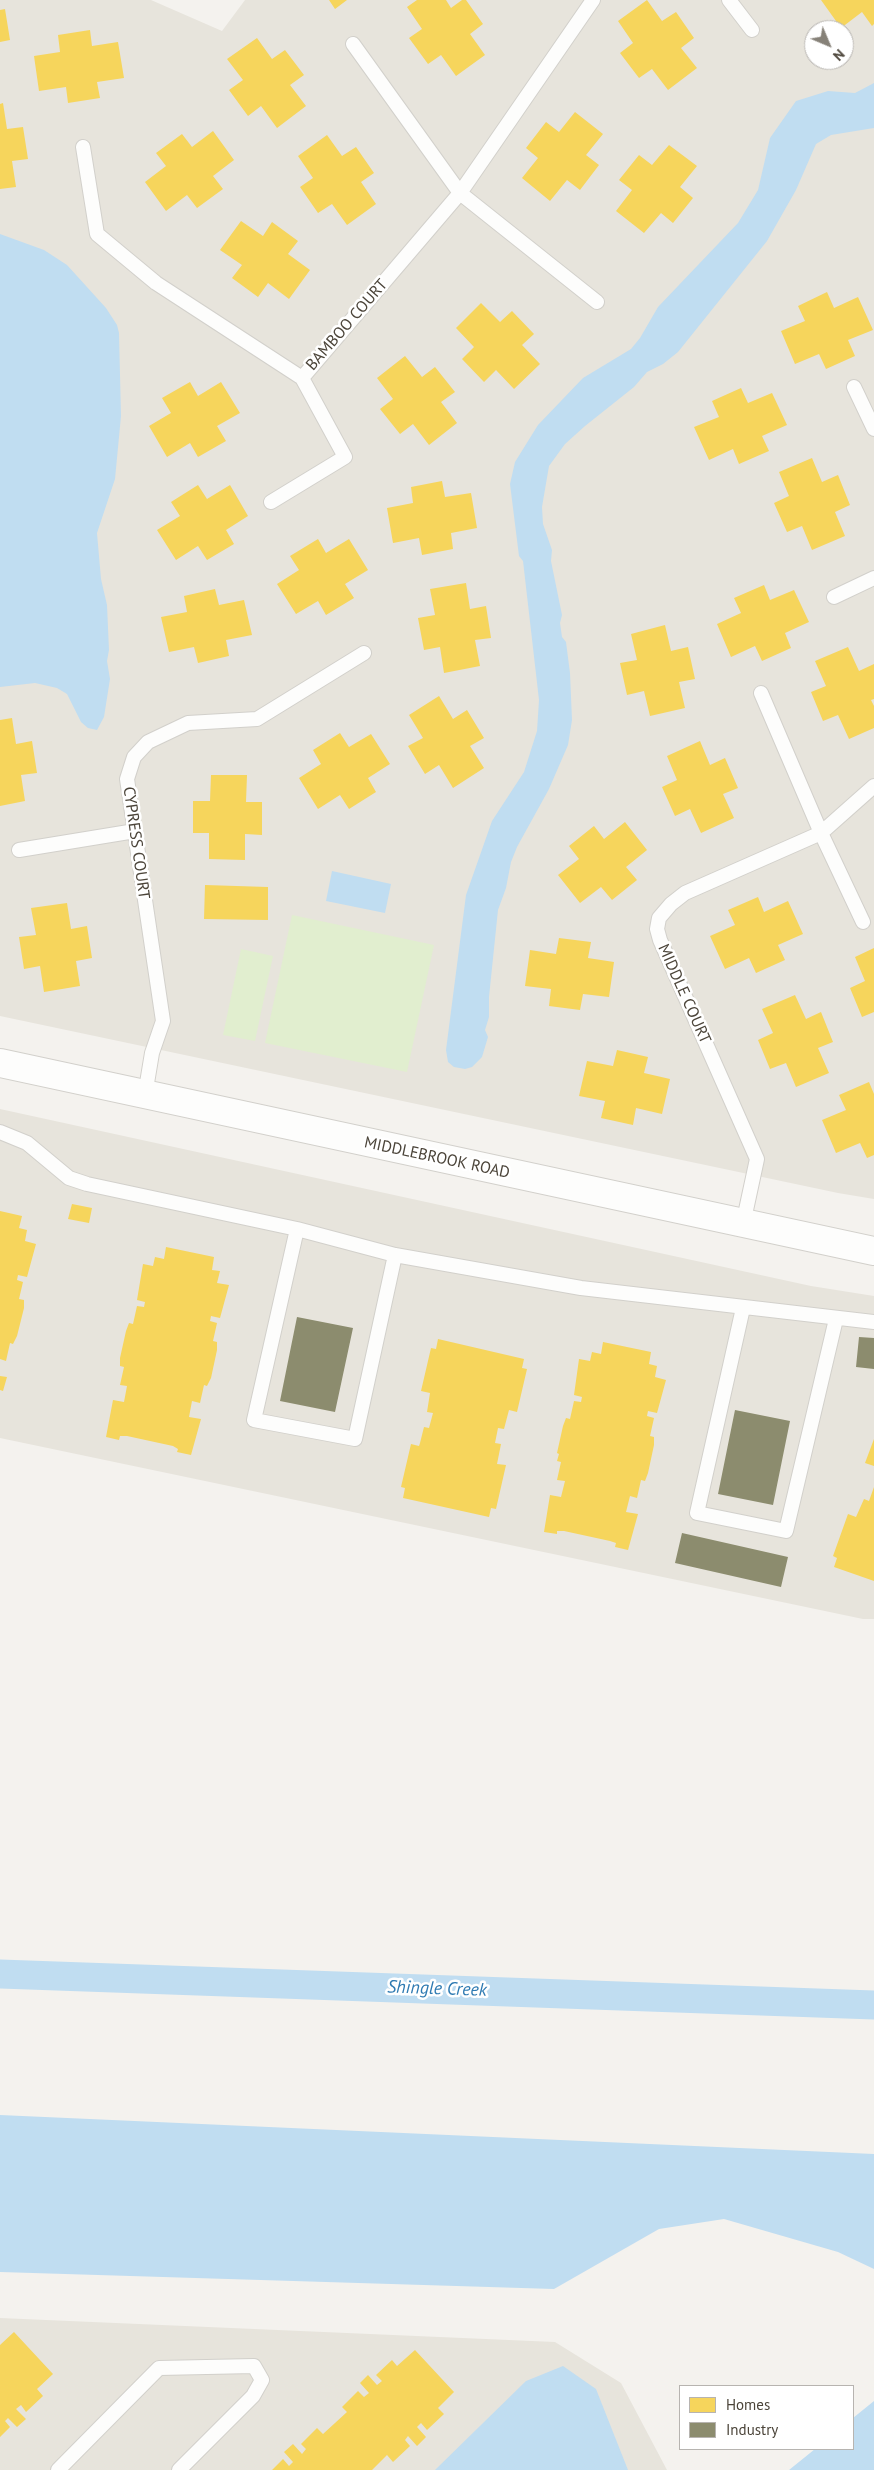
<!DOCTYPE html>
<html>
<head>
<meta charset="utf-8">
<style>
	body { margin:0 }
	#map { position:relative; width:874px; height:2470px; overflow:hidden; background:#f4f2ee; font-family:"PT Sans",sans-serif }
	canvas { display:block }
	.legend { position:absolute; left:679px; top:2385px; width:175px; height:65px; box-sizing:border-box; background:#fff; border:1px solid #b7b4b0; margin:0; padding:6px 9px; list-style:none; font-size:15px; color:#4b4439 }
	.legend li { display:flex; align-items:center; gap:10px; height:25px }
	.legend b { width:25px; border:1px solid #b7b4b0 }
	.north { position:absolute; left:804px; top:20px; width:50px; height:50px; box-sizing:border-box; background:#fff; border:1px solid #b7b4b0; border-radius:50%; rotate:135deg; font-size:14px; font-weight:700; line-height:20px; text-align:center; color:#4b4439 }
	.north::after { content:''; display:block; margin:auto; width:18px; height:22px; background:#868178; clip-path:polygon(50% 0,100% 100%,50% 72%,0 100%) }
</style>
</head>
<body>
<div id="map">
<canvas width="874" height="2470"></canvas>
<ul class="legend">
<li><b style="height:14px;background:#f6d55c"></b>Homes</li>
<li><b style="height:14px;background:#8c8c6e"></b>Industry</li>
</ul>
<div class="north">N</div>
</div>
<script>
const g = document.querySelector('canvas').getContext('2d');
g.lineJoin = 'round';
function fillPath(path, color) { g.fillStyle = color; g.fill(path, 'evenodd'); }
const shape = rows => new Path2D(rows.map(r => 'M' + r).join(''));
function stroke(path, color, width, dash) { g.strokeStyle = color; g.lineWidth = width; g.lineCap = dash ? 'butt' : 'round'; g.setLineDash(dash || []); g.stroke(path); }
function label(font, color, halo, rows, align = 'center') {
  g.font = font + ' "PT Sans",sans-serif'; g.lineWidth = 5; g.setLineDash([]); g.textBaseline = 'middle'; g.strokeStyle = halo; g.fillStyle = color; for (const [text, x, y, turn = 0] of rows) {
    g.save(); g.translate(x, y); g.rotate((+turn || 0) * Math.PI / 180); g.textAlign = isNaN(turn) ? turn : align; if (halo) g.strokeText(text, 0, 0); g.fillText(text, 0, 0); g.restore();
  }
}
fillPath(shape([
	[0,0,151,0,222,31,245,0,874,0,874,1199,838,1193,0,1016],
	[814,30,844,30,844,60,814,60],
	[0,1109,811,1286,874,1296,874,1619,863,1619,0,1438],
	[0,2318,555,2342,621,2383,667,2470,0,2470]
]), '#e7e4dc');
fillPath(shape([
	[292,915,434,945,407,1072,265,1043],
	[241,949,273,956,255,1041,223,1035]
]), '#e1eecf');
fillPath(shape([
	[874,83,874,128,831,135,816,144,796,190,767,241,678,352,663,364,647,372,634,387,585,426,565,444,549,466,542,507,543,524,552,550,551,561,562,615,560,623,562,637,566,642,570,673,572,720,568,745,549,789,517,847,511,862,506,888,498,910,489,997,489,1017,485,1030,488,1037,482,1057,472,1067,465,1069,454,1067,448,1062,446,1050,466,895,492,821,524,772,537,731,539,700,523,561,519,556,510,484,515,462,538,425,583,378,631,349,640,338,658,307,738,223,758,190,770,138,796,101,828,91,855,93],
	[0,234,44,250,67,265,106,308,117,325,119,333,121,416,115,479,97,533,101,579,107,605,109,650,107,661,110,679,104,717,97,730,88,728,81,722,67,694,57,688,35,683,0,687],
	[332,871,391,884,385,913,326,901],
	[0,2115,874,2154,874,2269,838,2252,724,2219,659,2229,554,2289,0,2272],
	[563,2366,596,2389,628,2470,435,2470,526,2381],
	[874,2401,874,2470,789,2470,815,2449,853,2449,853,2418]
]), '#c0ddf1');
fillPath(shape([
	[329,0,347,0,335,9],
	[417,0,446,0,451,8,462,0,466,0,483,24,470,34,485,55,456,76,441,55,428,64,409,38,422,29,407,7],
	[647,0,662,21,676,12,694,38,681,48,697,68,668,90,652,69,639,78,620,53,633,43,618,21],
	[821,0,874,0,874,24,872,26,862,12,841,28],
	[5,9,10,40,0,42,0,10],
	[90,30,92,46,118,42,124,78,97,82,100,98,68,103,66,87,39,91,34,56,60,52,58,35],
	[257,38,272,59,285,50,304,75,290,85,306,106,277,128,261,106,248,116,229,90,243,80,227,59],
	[3,103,7,129,23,127,28,159,12,161,16,187,0,189,0,104],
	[575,112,603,134,586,155,599,165,580,190,567,180,550,201,522,178,538,158,526,148,546,122,559,132],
	[213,131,234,160,213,176,223,189,197,208,187,195,166,211,145,182,166,166,156,153,182,134,192,147],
	[327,135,342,156,356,147,374,173,361,182,376,204,347,225,332,204,318,213,300,187,313,178,298,156],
	[669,145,697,166,680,187,693,198,673,223,661,213,644,233,616,211,632,190,619,180,639,155,652,165],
	[241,221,263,236,272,222,298,241,288,254,310,270,289,299,268,283,258,297,232,278,242,265,220,250],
	[827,292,834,308,858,297,873,330,848,340,855,356,826,369,819,354,795,364,781,331,805,321,798,306],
	[481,303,500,322,512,311,534,334,522,345,540,364,514,389,496,370,484,382,462,359,474,347,456,328],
	[405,356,422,377,435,367,455,392,441,402,457,423,429,445,413,424,400,434,380,409,393,399,377,378],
	[190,382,198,396,221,382,240,413,217,426,226,441,198,457,190,443,167,457,149,426,171,413,162,398],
	[741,388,748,403,772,393,787,425,762,436,769,451,739,464,733,449,709,460,694,427,719,417,712,401],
	[812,458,822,482,838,475,850,505,835,512,845,536,812,550,802,526,787,532,774,503,789,496,779,472],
	[442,481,445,497,471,493,477,528,451,533,453,549,422,555,419,538,393,543,387,508,413,503,411,487],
	[198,485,207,499,230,485,248,516,226,530,234,544,207,560,198,546,176,560,157,530,180,516,171,502],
	[318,539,326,553,349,539,368,570,345,584,354,598,326,615,318,601,296,614,277,584,299,570,290,556],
	[466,583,470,609,486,606,491,638,475,640,480,666,444,673,440,647,424,650,418,618,435,615,430,589],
	[764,585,770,600,794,590,809,622,785,633,791,648,762,661,755,646,731,657,717,624,741,613,734,598],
	[215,589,219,605,244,600,252,635,226,640,229,656,198,663,194,647,169,652,161,617,187,612,184,596],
	[665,625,671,651,688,647,695,679,679,682,685,708,650,716,644,691,627,695,620,663,637,660,631,634],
	[848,647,859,671,874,664,874,699,871,700,874,706,874,728,849,739,838,715,823,721,811,692,826,686,815,661],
	[439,696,453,719,467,710,484,738,470,746,484,768,453,788,439,765,425,774,408,746,423,738,409,715],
	[12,718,16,744,32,741,37,773,21,775,25,801,0,806,0,720],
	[340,733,349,747,371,734,390,764,368,778,376,792,349,809,340,795,318,809,299,778,321,764,313,750],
	[700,741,710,765,725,758,738,788,723,794,734,818,701,833,690,809,675,816,662,787,677,780,667,756],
	[211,775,247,775,246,802,262,802,262,835,245,834,245,860,209,859,209,833,193,833,193,801,210,801],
	[625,822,647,850,626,867,637,880,612,900,601,887,580,903,558,875,579,859,569,846,594,826,604,839],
	[205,885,268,887,268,920,204,919],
	[758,897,764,912,788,901,803,934,778,945,785,960,756,973,749,958,725,969,710,936,735,925,728,910],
	[67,903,71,929,87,926,92,958,76,961,80,986,44,992,40,966,24,969,19,937,36,935,31,908],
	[559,938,591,942,588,958,614,962,609,997,583,994,580,1010,549,1006,551,989,525,986,530,950,556,954],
	[874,948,874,1012,862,1017,850,988,865,981,855,957],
	[795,995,806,1019,821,1012,833,1042,818,1048,829,1073,796,1087,786,1063,770,1069,758,1040,773,1033,762,1009],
	[617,1050,648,1057,644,1073,670,1079,662,1114,636,1108,633,1125,601,1118,605,1101,579,1096,587,1061,613,1066],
	[869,1082,874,1094,874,1155,867,1158,860,1143,836,1153,822,1120,846,1110,839,1095],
	[72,1204,92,1208,89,1223,68,1219],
	[0,1211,22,1216,19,1228,27,1230,25,1241,36,1244,27,1277,18,1275,17,1280,23,1282,19,1299,24,1300,24,1308,17,1336,13,1344,10,1343,6,1361,0,1359],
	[166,1247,214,1257,212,1270,220,1271,217,1283,229,1285,220,1318,211,1316,210,1321,217,1323,213,1341,217,1342,217,1350,211,1378,207,1386,204,1385,200,1403,192,1401,189,1417,201,1419,191,1455,177,1452,178,1449,173,1446,127,1436,120,1436,119,1440,106,1437,113,1400,124,1402,127,1386,120,1385,124,1367,120,1366,120,1358,126,1331,129,1323,133,1324,137,1306,144,1307,145,1302,137,1300,143,1264,153,1266,155,1257,164,1259],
	[438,1339,524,1359,522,1368,527,1369,517,1412,509,1410,504,1429,498,1428,495,1443,501,1444,497,1464,506,1465,496,1509,491,1508,489,1517,403,1498,405,1488,401,1487,411,1444,419,1446,420,1443,424,1427,429,1428,433,1413,427,1412,430,1393,421,1391,431,1348,436,1349],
	[603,1342,651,1352,649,1364,657,1366,655,1377,666,1380,657,1413,648,1411,647,1416,654,1418,650,1436,654,1437,654,1445,648,1473,645,1481,641,1480,637,1498,630,1496,626,1512,638,1514,628,1550,615,1547,616,1543,610,1541,564,1531,557,1531,557,1534,544,1532,550,1495,561,1497,565,1481,557,1480,561,1462,557,1461,559,1454,557,1453,563,1426,566,1418,570,1419,574,1401,581,1402,582,1397,574,1395,579,1359,590,1361,592,1352,601,1354],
	[0,1376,7,1377,3,1391,0,1390],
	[874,1439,874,1466,865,1463],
	[874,1487,874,1581,834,1567,837,1558,833,1556,848,1514,856,1517,864,1499,869,1501],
	[14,2332,53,2374,37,2389,43,2396,26,2412,21,2405,16,2409,26,2419,17,2427,8,2418,5,2421,10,2427,0,2437,0,2345],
	[415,2350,454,2392,438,2408,444,2414,427,2430,421,2423,417,2427,426,2437,417,2446,408,2436,405,2440,410,2446,393,2462,387,2455,372,2470,272,2470,283,2459,289,2466,293,2462,284,2452,293,2444,302,2454,306,2449,301,2444,317,2428,323,2434,347,2412,342,2407,358,2391,364,2397,369,2393,360,2383,368,2375,377,2385,382,2381,376,2375,392,2360,397,2366]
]), '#f6d55c');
fillPath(shape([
	[297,1317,353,1328,335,1412,280,1401],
	[859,1337,874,1338,874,1369,856,1367],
	[735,1410,790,1421,773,1505,718,1494],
	[682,1533,788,1557,781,1587,675,1563]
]), '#8c8c6e');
stroke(shape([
	[0,1974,874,2005]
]), '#c0ddf1', 29);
const service = shape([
	[729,0,752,30],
	[353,44,460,193,597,302],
	[83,147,97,234,156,283,302,378,460,193,593,0],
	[854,387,874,429],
	[271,502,345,457,302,378],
	[834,597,874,578],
	[761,693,821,833,863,922],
	[19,850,135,831],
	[145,1095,152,1053,163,1021,127,779,134,757,148,742,188,723,257,719,364,653],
	[0,1132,27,1143,69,1178,87,1184,297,1229,395,1255,581,1288,874,1322],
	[743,1224,757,1159,660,940,657,929,659,918,671,904,685,893,821,833,874,786],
	[297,1229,254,1420,355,1439,395,1255],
	[743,1308,697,1513,786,1531,836,1319],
	[58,2470,159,2368,254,2366,262,2380,253,2396,179,2470]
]);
const minor = shape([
	[0,1063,874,1251]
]);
stroke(service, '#d2d0cb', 16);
stroke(minor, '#d2d0cb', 30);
stroke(service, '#fdfdfc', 14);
stroke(minor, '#fdfdfc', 28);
label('16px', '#4b4439', '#fff', [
	["BAMBOO COURT",347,325,-49],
	["CYPRESS COURT",136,843,82],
	["MIDDLE COURT",684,994,66],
	["MIDDLEBROOK ROAD",437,1158,12]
]);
label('italic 18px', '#2e7ab2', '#fff', [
	["Shingle Creek",437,1989,2]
]);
</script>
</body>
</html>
